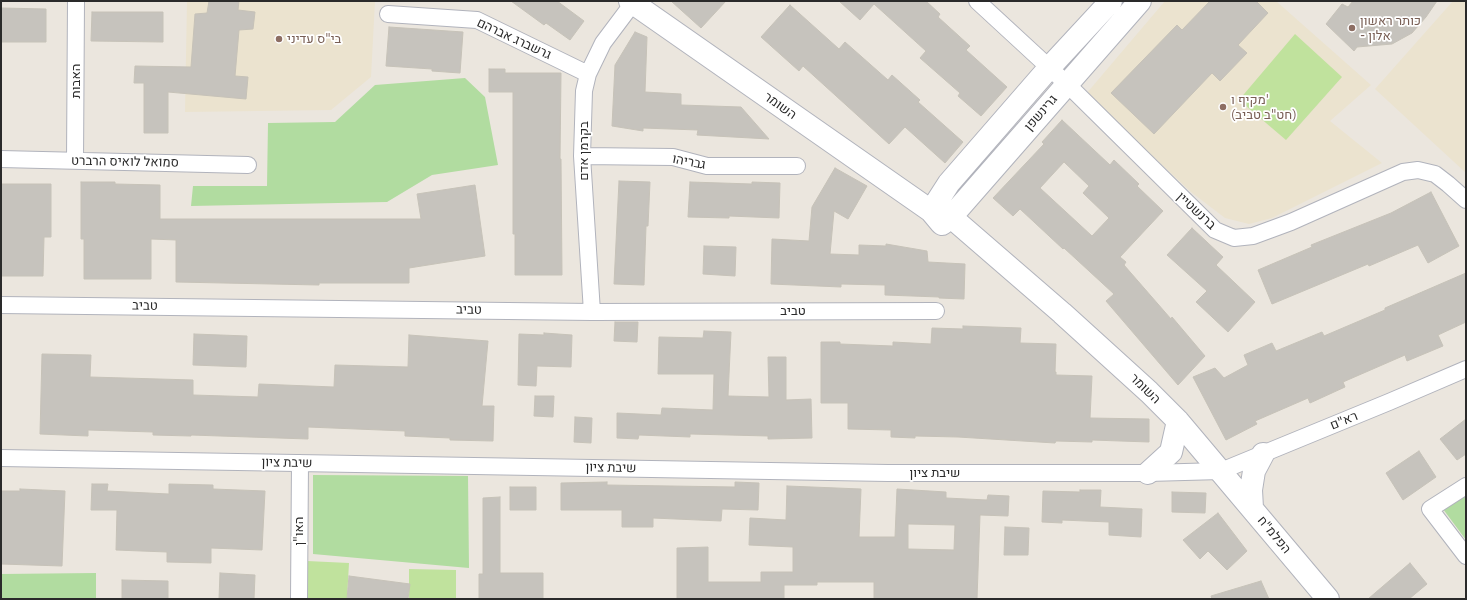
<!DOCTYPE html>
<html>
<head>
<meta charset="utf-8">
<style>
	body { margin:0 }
	#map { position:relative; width:1467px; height:600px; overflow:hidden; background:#ebe6de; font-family:"IBM Plex Sans",sans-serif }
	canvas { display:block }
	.frame { position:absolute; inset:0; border:2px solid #2a2a2a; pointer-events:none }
</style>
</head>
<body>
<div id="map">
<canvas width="1467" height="600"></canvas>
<div class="frame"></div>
</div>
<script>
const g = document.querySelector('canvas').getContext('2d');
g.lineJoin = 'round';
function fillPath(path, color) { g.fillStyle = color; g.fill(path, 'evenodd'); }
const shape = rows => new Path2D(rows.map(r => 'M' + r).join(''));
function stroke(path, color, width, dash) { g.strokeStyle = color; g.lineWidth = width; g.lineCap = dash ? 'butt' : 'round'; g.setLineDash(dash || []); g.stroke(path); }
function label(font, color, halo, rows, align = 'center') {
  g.font = font + ' "IBM Plex Sans",Heebo,sans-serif'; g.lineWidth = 3.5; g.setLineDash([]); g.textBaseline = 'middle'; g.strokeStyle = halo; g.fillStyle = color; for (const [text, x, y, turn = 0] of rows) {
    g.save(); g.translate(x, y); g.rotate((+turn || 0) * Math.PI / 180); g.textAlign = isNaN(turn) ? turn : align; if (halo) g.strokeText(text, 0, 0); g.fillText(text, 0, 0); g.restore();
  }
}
fillPath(shape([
	[187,1,375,1,371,77,331,110,185,112],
	[1165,1,1276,1,1371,85,1330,121,1382,163,1272,218,1249,224,1225,218,1191,192,1086,94],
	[1453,1,1466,1,1466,173,1375,89]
]), '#ebe3cf');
fillPath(shape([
	[465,78,485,97,498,165,432,175,387,202,191,206,193,186,267,186,268,123,335,122,375,85],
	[313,475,468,476,469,568,313,554],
	[1466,494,1466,540,1443,509],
	[96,573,96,599,1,599,1,574]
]), '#b1dca0');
fillPath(shape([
	[1295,34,1342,77,1286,140,1239,100],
	[307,561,349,563,347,599,305,599],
	[409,569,456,570,456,599,409,599]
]), '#c0e29d');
const building = shape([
	[209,1,239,1,238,10,255,12,253,29,239,30,235,76,248,77,246,99,168,92,168,133,144,133,144,83,134,83,135,66,191,67,195,14,207,13,209,1],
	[511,1,557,1,584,21,570,40,546,23,544,25,511,1],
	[671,1,726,1,701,28,671,1],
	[839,1,926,1,940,14,938,17,970,46,966,50,1007,87,981,116,958,96,960,93,920,58,926,51,874,4,860,20,839,1],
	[1210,1,1256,1,1268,13,1238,45,1247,53,1220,81,1212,73,1154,134,1111,93,1177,25,1182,30,1210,1],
	[1353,1,1437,1,1426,17,1412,33,1392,44,1357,47,1354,51,1326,24,1342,4,1348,7,1353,1],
	[790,5,839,49,845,42,888,80,892,75,920,100,918,102,963,142,945,163,905,127,889,144,803,66,799,71,761,37,790,5],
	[1,8,46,9,46,42,1,42,1,8],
	[92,12,163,12,163,42,91,41,92,12],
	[389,27,463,32,460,73,432,71,432,69,386,66,389,27],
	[635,32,647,37,645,92,681,94,681,105,741,107,769,139,697,135,698,130,643,128,643,131,612,126,615,65,635,32],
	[489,69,505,69,505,73,561,73,560,159,561,159,562,275,515,275,515,234,513,234,513,92,489,92,489,69],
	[1062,120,1110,165,1114,160,1139,184,1137,186,1163,211,1120,257,1126,262,1124,265,1171,319,1172,317,1205,356,1178,385,1106,301,1114,294,1064,248,1063,249,1020,209,1013,216,993,198,1044,144,1042,142,1062,120],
	[1064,162,1089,186,1083,193,1109,218,1092,236,1040,188,1064,162],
	[835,168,867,186,848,219,834,211,830,254,859,255,859,245,886,246,886,244,927,251,928,262,965,264,964,299,939,298,939,297,885,295,885,285,841,284,841,287,771,284,772,239,809,241,812,207,835,168],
	[619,181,650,182,648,226,646,226,644,285,614,284,619,181],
	[81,182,115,182,115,184,160,185,160,219,421,219,417,194,475,185,485,256,409,268,409,283,319,283,319,285,176,282,176,240,151,239,151,279,84,279,84,239,81,239,81,182],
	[690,182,752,184,752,182,780,183,779,218,729,216,729,218,688,217,690,182],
	[1,184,51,184,51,237,44,237,43,276,1,276,1,184],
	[1431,192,1459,246,1428,263,1418,245,1369,266,1368,264,1272,304,1258,270,1312,247,1311,245,1391,213,1431,192],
	[1192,228,1223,257,1216,265,1255,302,1228,332,1196,302,1207,291,1167,255,1192,228],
	[704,246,736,247,735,276,703,274,704,246],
	[1466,273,1466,322,1438,335,1443,346,1407,361,1405,355,1343,382,1345,387,1310,403,1308,398,1255,421,1257,424,1226,440,1193,377,1215,368,1224,378,1248,365,1244,355,1272,343,1276,351,1322,332,1324,336,1385,310,1385,308,1466,273],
	[615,322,638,322,637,342,614,341,615,322],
	[963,326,1021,328,1020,343,1056,344,1055,372,1056,372,1056,375,1092,376,1090,418,1149,419,1149,442,1092,440,1092,442,1056,441,1055,443,958,437,915,436,915,438,891,437,891,430,848,429,848,403,821,403,821,342,840,342,840,344,893,346,893,342,931,344,932,328,963,329,963,326],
	[704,331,731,332,728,396,769,397,768,357,786,357,786,400,811,399,812,438,768,439,768,436,690,434,690,437,639,435,638,439,617,438,617,413,661,415,662,408,713,410,714,374,658,374,659,337,703,338,704,331],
	[544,333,572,335,571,367,537,366,536,386,518,385,519,334,544,335,544,333],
	[194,334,247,336,246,367,193,365,194,334],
	[409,335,488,341,482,406,494,406,493,441,450,440,450,438,405,436,405,431,308,427,308,439,191,435,191,436,153,435,153,432,88,430,88,436,40,434,42,354,91,355,90,377,193,380,193,395,258,397,259,384,334,387,335,365,408,367,409,335],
	[535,396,554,396,553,417,534,416,535,396],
	[575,417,592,418,591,443,574,442,575,417],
	[1466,419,1466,454,1457,460,1440,439,1466,419],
	[1419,451,1436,477,1403,500,1386,473,1419,451],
	[607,482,607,485,735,487,735,482,759,483,758,510,722,509,721,521,653,518,653,527,622,527,622,510,561,510,561,483,607,482],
	[92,484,108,484,107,491,169,494,169,484,213,485,213,489,265,491,262,550,211,548,211,563,167,562,167,552,116,550,117,510,91,510,92,484],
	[787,486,861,489,859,537,895,537,897,489,946,492,946,498,987,500,988,495,1009,496,1008,516,980,515,977,599,874,599,874,582,817,582,817,585,784,585,784,599,677,599,677,548,708,547,708,582,761,582,761,572,793,572,793,547,749,545,750,518,786,520,787,486],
	[908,524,955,525,954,550,908,549,908,524],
	[510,487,536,487,536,510,510,510,510,487],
	[20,489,65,491,62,566,1,564,1,491,20,491,20,489],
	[1080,490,1101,490,1100,507,1142,509,1141,537,1109,535,1109,522,1062,520,1062,523,1042,522,1043,491,1080,492,1080,490],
	[1172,492,1206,493,1205,513,1172,512,1172,492],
	[500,497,500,573,543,573,543,599,479,599,479,574,483,574,483,498,500,497],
	[1218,513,1247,551,1227,570,1208,551,1200,559,1183,540,1218,513],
	[1005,527,1029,528,1028,555,1004,555,1005,527],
	[1410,563,1427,584,1409,599,1368,599,1410,563],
	[220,573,255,575,254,599,219,599,220,573],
	[349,576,410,584,408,599,347,599,349,576],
	[122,580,168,581,168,599,122,599,122,580],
	[1261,581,1269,599,1212,599,1211,596,1261,581]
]);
fillPath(building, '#c6c3bd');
stroke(building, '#c6c2b8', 1);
const street = shape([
	[977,1,1067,84,1215,230,1234,238,1253,236,1291,222,1403,172,1418,170,1435,174,1448,184,1466,200],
	[388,14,477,20,588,74],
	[582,156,673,157,707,166,797,166],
	[1,159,248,165],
	[75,161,76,1],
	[1,305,592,312,936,311],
	[592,312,582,156,584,91,588,74,603,43,633,3],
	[1,458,888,473,1148,473,1221,471,1389,402,1466,369],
	[1466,486,1430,509,1466,556],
	[299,599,300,463]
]);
const secondary = shape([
	[630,1,931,211,941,223],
	[931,211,951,217,1062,313,1149,392,1178,421,1328,599],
	[931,211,949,183,1049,68,1111,1],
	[942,224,951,217,1140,1],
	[1148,473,1171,452,1178,421],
	[1252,508,1251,490,1254,471,1263,454]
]);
stroke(street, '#b1b3bc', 18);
stroke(secondary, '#b1b3bc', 24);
stroke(street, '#fff', 16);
stroke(secondary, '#fff', 22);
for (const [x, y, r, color] of [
	[1352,28,4,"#8d6e63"],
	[279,39,4,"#8d6e63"],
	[1223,107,4,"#8d6e63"]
]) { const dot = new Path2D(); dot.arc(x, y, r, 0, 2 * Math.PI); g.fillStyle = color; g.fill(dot); stroke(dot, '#fff', 1.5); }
label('13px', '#785e54', '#fff', [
	["כותר ראשון",1360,21],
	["- אלון",1360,36],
	["בי\"ס עדיני",287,39],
	["מקיף ו'",1231,100],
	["(חט\"ב טביב)",1231,115]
], 'left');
label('13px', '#2a2a2a', '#fff', [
	["גרשברג אברהם",514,39,25],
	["האבות",76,81,-90],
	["השומר",780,106,35],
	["גרינשפן",1041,113,-49],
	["בקרמן אדם",584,151,-90],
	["סמואל לואיס הרברט",125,162,1],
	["גבריהו",689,162,11],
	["ברנשטיין",1196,211,43],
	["טביב",145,306,1],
	["טביב",469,310,1],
	["טביב",793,311],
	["השומר",1145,389,44],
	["רא\"ם",1344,421,-22],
	["שיבת ציון",287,463,1],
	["שיבת ציון",611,468,1],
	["שיבת ציון",935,473],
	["האו\"ן",299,531,-90],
	["הפלמ\"ח",1274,535,50]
]);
</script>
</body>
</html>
